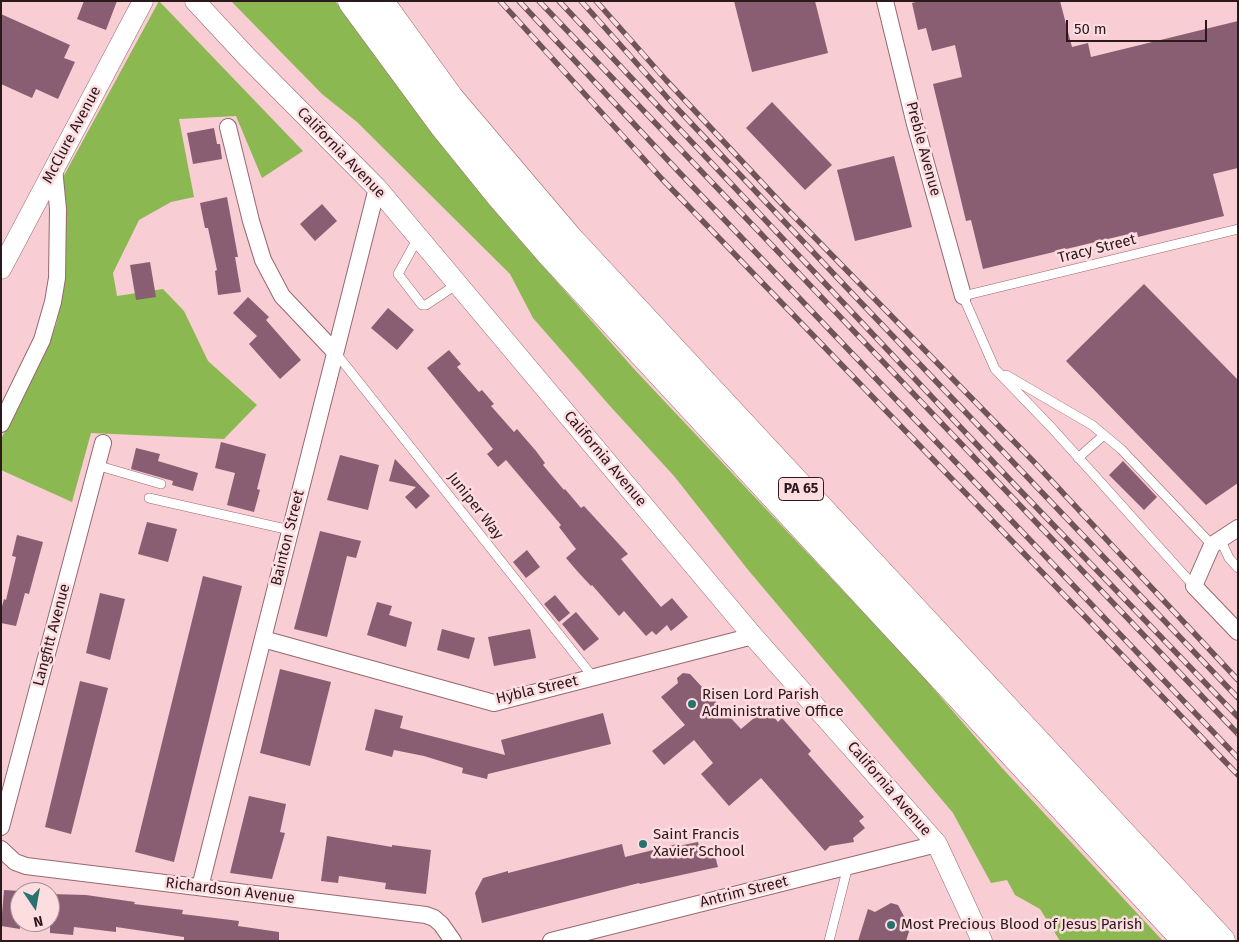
<!DOCTYPE html>
<html>
<head>
<meta charset="utf-8">
<style>
	body { margin:0 }
	#map { position:relative; width:1239px; height:942px; overflow:hidden; background:#f8cdd3; font-family:"Fira Sans",sans-serif }
	canvas { display:block }
	.frame { position:absolute; inset:0; border:2px solid #2c191c; pointer-events:none }
	.north { position:absolute; left:10px; top:882px; width:50px; height:50px; box-sizing:border-box; background:#fedde1; border:1px solid #aa8f92; border-radius:50%; rotate:168deg; font-size:14px; font-weight:700; line-height:20px; text-align:center; color:#2c191c }
	.north::after { content:''; display:block; margin:auto; width:18px; height:22px; background:#28726d; clip-path:polygon(50% 0,100% 100%,50% 72%,0 100%) }
	.scale { position:absolute; left:1066px; top:20px; width:141px; height:22px; box-sizing:border-box; border:2px solid #2c191c; border-top:0; padding-left:6px; font-size:15px; line-height:18px; white-space:nowrap; color:#2c191c; -webkit-text-stroke:4px #fedde1; paint-order:stroke }
</style>
</head>
<body>
<div id="map">
<canvas width="1239" height="942"></canvas>
<div class="frame"></div>
<div class="north">N</div>
<div class="scale">50 m</div>
</div>
<script>
const g = document.querySelector('canvas').getContext('2d');
g.lineJoin = 'round';
function fillPath(path, color) { g.fillStyle = color; g.fill(path, 'evenodd'); }
const shape = rows => new Path2D(rows.map(r => 'M' + r).join(''));
function stroke(path, color, width, dash) { g.strokeStyle = color; g.lineWidth = width; g.lineCap = dash ? 'butt' : 'round'; g.setLineDash(dash || []); g.stroke(path); }
function label(font, color, halo, rows, align = 'center') {
  g.font = font + ' "Fira Sans",sans-serif'; g.lineWidth = 5; g.setLineDash([]); g.textBaseline = 'middle'; g.strokeStyle = halo; g.fillStyle = color; for (const [text, x, y, turn = 0] of rows) {
    g.save(); g.translate(x, y); g.rotate((+turn || 0) * Math.PI / 180); g.textAlign = isNaN(turn) ? turn : align; if (halo) g.strokeText(text, 0, 0); g.fillText(text, 0, 0); g.restore();
  }
}
fillPath(shape([
	[159,1,303,151,262,178,236,116,179,119,194,197,171,202,139,220,113,273,117,296,163,289,184,311,208,361,257,405,224,439,91,433,72,502,1,470,1,439,46,350,57,322,65,274,61,181],
	[231,1,335,1,511,230,634,369,913,665,1002,768,1163,941,1060,941,1040,909,1015,895,1007,880,991,883,953,813,749,571,674,476,610,406,533,318,510,274,357,122,322,94]
]), '#8bb851');
fillPath(shape([
	[84,1,117,1,106,30,77,19],
	[734,1,815,1,828,53,752,72],
	[920,1,1060,1,1072,47,1088,43,1091,57,1238,21,1238,168,1213,174,1224,216,1138,237,1137,232,983,269,971,220,966,221,933,84,962,77,955,45,932,51,926,28,918,30,912,3],
	[1,14,70,45,64,58,75,62,58,99,36,89,32,98,1,84],
	[772,102,832,165,805,190,746,128],
	[214,128,217,144,220,144,222,159,193,164,187,133],
	[894,156,912,227,855,241,837,170],
	[227,197,238,257,235,257,241,292,218,295,215,271,217,270,208,228,205,228,200,203],
	[322,204,337,221,315,241,300,224],
	[150,262,156,297,136,300,130,265],
	[1144,284,1238,380,1238,483,1206,505,1066,361],
	[248,297,269,317,266,320,301,360,280,379,249,344,257,336,233,313],
	[388,308,414,330,397,350,371,328],
	[449,350,461,364,457,367,479,392,482,390,494,404,491,406,514,432,517,429,536,451,545,463,543,465,564,490,565,489,581,508,584,506,628,554,621,559,661,607,672,598,688,617,671,631,667,625,656,635,652,631,646,636,624,611,619,616,592,585,591,586,578,572,566,558,576,549,559,527,561,525,506,460,498,467,487,454,493,449,427,368],
	[221,442,266,454,257,489,260,490,254,512,227,505,235,473,215,468],
	[136,448,160,454,158,461,198,473,193,491,172,485,173,481,131,469],
	[340,455,379,465,368,510,327,500],
	[395,459,430,496,416,509,405,497,416,487,389,481],
	[1123,461,1157,497,1144,510,1109,475],
	[147,522,177,529,168,562,138,554],
	[320,531,361,541,356,558,347,556,327,637,294,629],
	[17,535,43,542,29,594,25,593,16,626,1,623,1,610,4,599,6,600,16,557,12,556],
	[527,550,540,567,526,578,513,562],
	[203,576,242,586,174,862,135,852],
	[100,593,125,599,110,660,86,653],
	[555,595,570,613,559,622,544,604],
	[377,602,392,606,389,615,412,622,406,647,367,635],
	[576,612,599,639,584,651,562,624],
	[442,629,475,638,469,659,437,650],
	[530,629,536,658,494,666,488,637],
	[280,669,331,682,310,766,260,753],
	[683,673,690,674,741,729,766,708,778,722,782,718,811,751,808,754,864,817,859,821,865,828,853,838,854,842,830,846,825,851,761,778,729,806,701,774,713,763,694,740,664,765,652,751,685,725,661,697,678,683,677,678],
	[80,681,108,688,71,834,45,827],
	[375,709,403,716,400,728,505,755,501,740,603,713,611,744,488,774,487,779,462,773,463,768,424,756,394,750,392,757,365,750],
	[249,796,286,804,280,832,285,833,272,879,230,873],
	[327,836,392,847,392,845,431,850,426,894,385,889,386,883,339,876,338,883,321,881],
	[698,842,701,854,714,852,718,867,640,884,639,883,482,923,475,893,483,878,508,871,508,873,622,844,625,857,677,844,678,846],
	[4,890,20,891,20,929,1,926],
	[50,894,86,895,135,902,134,904,183,910,182,914,239,921,238,926,279,932,279,941,184,941,184,937,116,927,116,932,74,927,73,935,50,933],
	[891,903,898,905,906,920,912,922,906,941,858,941,868,909,875,912]
]), '#895e72');
const service = shape([
	[418,238,398,274,422,305,426,305,457,284],
	[335,352,593,677],
	[1006,375,1092,425,1121,449,1212,545],
	[1078,458,1104,435],
	[96,465,161,484],
	[149,498,290,530],
	[1220,539,1229,558,1238,568],
	[1194,586,1051,427,995,369,963,296,1238,229],
	[829,941,848,866]
]);
const minor = shape([
	[885,1,915,124,963,296],
	[228,127,251,221,263,260,282,296,335,352],
	[1,424,42,340,53,302,57,278,58,209,54,168],
	[1238,528,1212,545,1194,586,1238,632],
	[263,639,494,703,753,636],
	[1,827,103,443],
	[1,849,15,862,26,866,426,915,434,918,441,924,453,941],
	[200,887,377,188],
	[551,941,937,844]
]);
const tertiary = shape([
	[195,1,247,57,377,188,753,636,937,844,982,941],
	[1,269,143,1]
]);
const motorway = shape([
	[352,1,444,126,499,194,552,255,1187,941],
	[379,1,450,99,568,238,1221,941]
]);
stroke(service, '#98686f', 10);
stroke(minor, '#98686f', 18);
stroke(tertiary, '#98686f', 21);
stroke(motorway, '#98686f', 29);
stroke(service, '#fff', 9);
stroke(minor, '#fff', 16);
stroke(tertiary, '#fff', 20);
stroke(motorway, '#fff', 28);
const rail = shape([
	[500,1,662,179,1238,775],
	[519,1,678,171,1238,758],
	[539,1,1238,734],
	[559,1,1013,483,1238,717],
	[581,1,673,104,848,289,1238,698],
	[596,1,666,80,781,203,1034,462,1238,680]
]);
stroke(rail, '#6f5458', 5.5);
stroke(rail, '#fedde1', 4, [11]);
for (const [x, y, r, color] of [
	[692,704,5,"#28726d"],
	[643,844,5,"#28726d"],
	[891,925,5,"#28726d"]
]) { const dot = new Path2D(); dot.arc(x, y, r, 0, 2 * Math.PI); g.fillStyle = color; g.fill(dot); stroke(dot, '#fedde1', 2); }
for (const [x, y, w] of [
	[801,489,45]
]) { const box = new Path2D(); box.roundRect(x - w / 2, y - 11.5, w, 23, 4); g.fillStyle = '#fedde1'; g.fill(box); stroke(box, '#2c191c', 1); }
label('bold 14px', '#2c191c', null, [
	["PA 65",801,489]
]);
label('15px', '#2c191c', '#fedde1', [
	["McClure Avenue",72,135,-62],
	["Preble Avenue",923,149,75],
	["California Avenue",341,153,46],
	["Tracy Street",1097,249,-14],
	["California Avenue",605,459,50],
	["Juniper Way",475,506,52],
	["Bainton Street",288,538,-76],
	["Langfitt Avenue",52,635,-75],
	["Hybla Street",537,690,-13],
	["California Avenue",889,789,49],
	["Richardson Avenue",230,891,7],
	["Antrim Street",744,892,-14]
]);
label('15px', '#2c191c', '#fedde1', [
	["Risen Lord Parish",702,695],
	["Administrative Office",702,712],
	["Saint Francis",653,835],
	["Xavier School",653,852],
	["Most Precious Blood of Jesus Parish",901,925]
], 'left');
</script>
</body>
</html>
